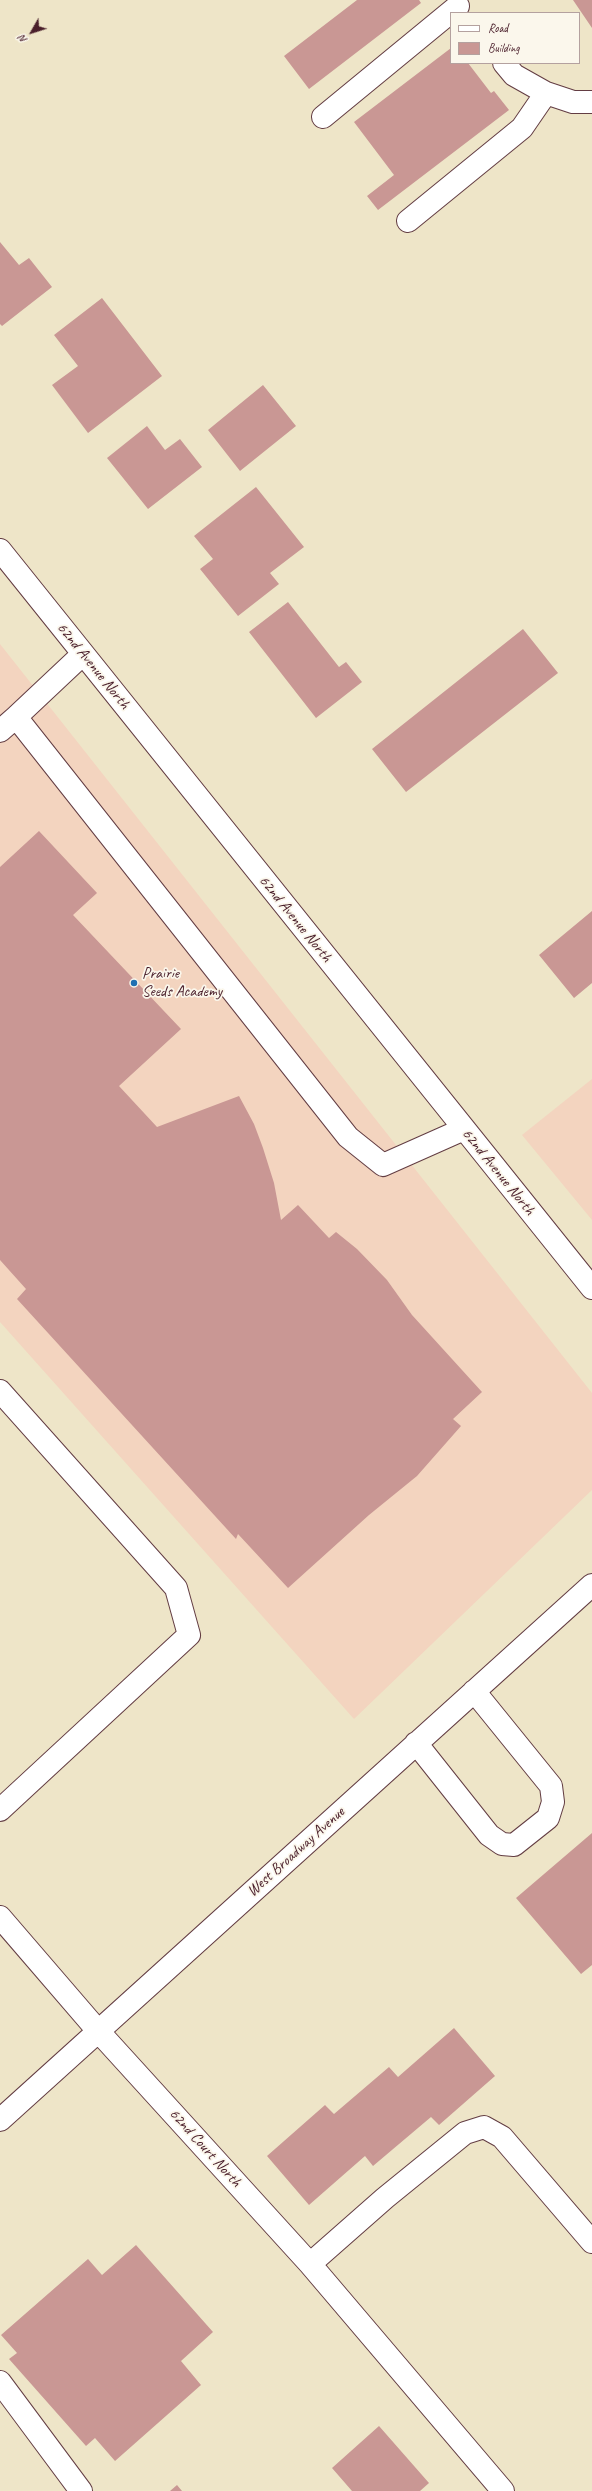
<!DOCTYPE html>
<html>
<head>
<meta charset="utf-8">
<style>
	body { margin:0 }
	#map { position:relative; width:592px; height:2491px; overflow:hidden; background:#eee5c8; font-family:Caveat,sans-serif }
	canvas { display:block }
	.legend { position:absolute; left:450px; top:12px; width:130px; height:52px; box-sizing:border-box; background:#fbf7ec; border:1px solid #b4a19f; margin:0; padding:5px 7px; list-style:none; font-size:12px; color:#4a1f2b }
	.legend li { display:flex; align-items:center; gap:8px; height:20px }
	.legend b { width:20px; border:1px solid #b4a19f }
	.north { position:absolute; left:12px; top:12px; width:40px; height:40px; -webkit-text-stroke:3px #fbf7ec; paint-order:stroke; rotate:231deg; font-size:11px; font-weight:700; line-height:16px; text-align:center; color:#4a1f2b }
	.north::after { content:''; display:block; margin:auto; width:14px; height:18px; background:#4a1f2b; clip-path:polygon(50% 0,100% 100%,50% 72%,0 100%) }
</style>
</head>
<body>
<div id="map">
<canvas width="592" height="2491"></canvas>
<ul class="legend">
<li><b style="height:5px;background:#fff"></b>Road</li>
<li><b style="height:11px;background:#c99794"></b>Building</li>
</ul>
<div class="north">N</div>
</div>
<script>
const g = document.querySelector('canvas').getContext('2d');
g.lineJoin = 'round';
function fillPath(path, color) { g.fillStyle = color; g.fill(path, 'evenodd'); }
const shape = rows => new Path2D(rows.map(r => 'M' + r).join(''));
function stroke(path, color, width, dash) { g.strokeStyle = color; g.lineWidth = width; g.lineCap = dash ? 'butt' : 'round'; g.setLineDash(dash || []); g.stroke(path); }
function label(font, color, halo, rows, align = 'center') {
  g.font = font + ' Caveat,sans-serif'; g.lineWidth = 3.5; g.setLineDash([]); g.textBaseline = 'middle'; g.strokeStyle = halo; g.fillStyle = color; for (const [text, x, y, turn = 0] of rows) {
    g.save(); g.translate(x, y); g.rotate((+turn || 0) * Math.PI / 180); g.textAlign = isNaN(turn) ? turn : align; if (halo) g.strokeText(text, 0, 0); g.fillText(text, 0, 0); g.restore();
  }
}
fillPath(shape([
	[0,644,592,1393,592,1490,354,1719,0,1322],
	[592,1079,592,1220,522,1135]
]), '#f3d4bf');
fillPath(shape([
	[357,0,419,0,421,3,309,89,284,56],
	[573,0,592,0,592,28],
	[451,48,451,63,468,63,491,93,494,91,509,110,378,210,367,196,394,175,354,122],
	[0,242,19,265,29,258,52,287,2,326,0,324],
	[102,298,162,376,88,433,52,385,78,366,54,335],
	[263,385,296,426,240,471,208,430],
	[147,426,165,450,180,439,202,467,148,509,107,458],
	[256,487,304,547,270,573,279,584,238,616,200,569,213,559,194,536],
	[288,602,339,667,346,662,362,682,316,718,249,632],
	[523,629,558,673,406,792,372,749],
	[39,831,97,893,73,915,181,1029,119,1086,157,1127,239,1096,254,1124,263,1148,274,1183,281,1220,298,1205,329,1238,336,1232,357,1249,387,1280,412,1315,482,1392,453,1419,461,1426,417,1476,369,1515,288,1588,238,1534,236,1539,17,1299,26,1289,0,1260,0,867],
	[592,911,592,983,574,998,539,955],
	[592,1833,592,1965,581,1974,516,1898],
	[454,2028,495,2076,439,2125,431,2117,373,2166,365,2156,309,2205,267,2156,325,2105,334,2114,389,2067,398,2077],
	[136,2245,213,2332,181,2361,201,2385,115,2461,95,2438,86,2446,9,2359,17,2353,1,2335,88,2259,102,2275],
	[379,2426,429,2483,420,2491,352,2491,332,2468],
	[177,2485,182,2491,170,2491]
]), '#c99794');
const minor = shape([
	[504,63,514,75,546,93,573,102,592,102],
	[323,117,458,6],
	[408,221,522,128,546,93],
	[0,550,592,1288],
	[83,654,16,717,348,1137,383,1165,464,1129],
	[0,731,16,717],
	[0,1391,176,1588,189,1635,0,1810],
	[416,1743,489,1835,502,1844,514,1845,548,1818,553,1802,551,1786,474,1691],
	[0,1917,99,2032,310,2264],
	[0,2120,592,1585],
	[0,2382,81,2491],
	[503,2491,310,2264,385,2198,465,2133,484,2127,502,2137,592,2242]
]);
stroke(minor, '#633d43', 24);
stroke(minor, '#fff', 22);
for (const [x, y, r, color] of [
	[134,983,4,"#1f6fb2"]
]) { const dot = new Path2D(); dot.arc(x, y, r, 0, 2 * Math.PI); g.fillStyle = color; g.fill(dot); stroke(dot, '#fbf7ec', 1.5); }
label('16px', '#4a1f2b', '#fbf7ec', [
	["62nd Avenue North",93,666,51],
	["62nd Avenue North",295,919,51],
	["62nd Avenue North",498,1172,51],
	["West Broadway Avenue",296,1852,-42],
	["62nd Court North",205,2148,48]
]);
label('16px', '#4a1f2b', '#fbf7ec', [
	["Prairie",142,974],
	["Seeds Academy",142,992]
], 'left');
</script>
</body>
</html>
